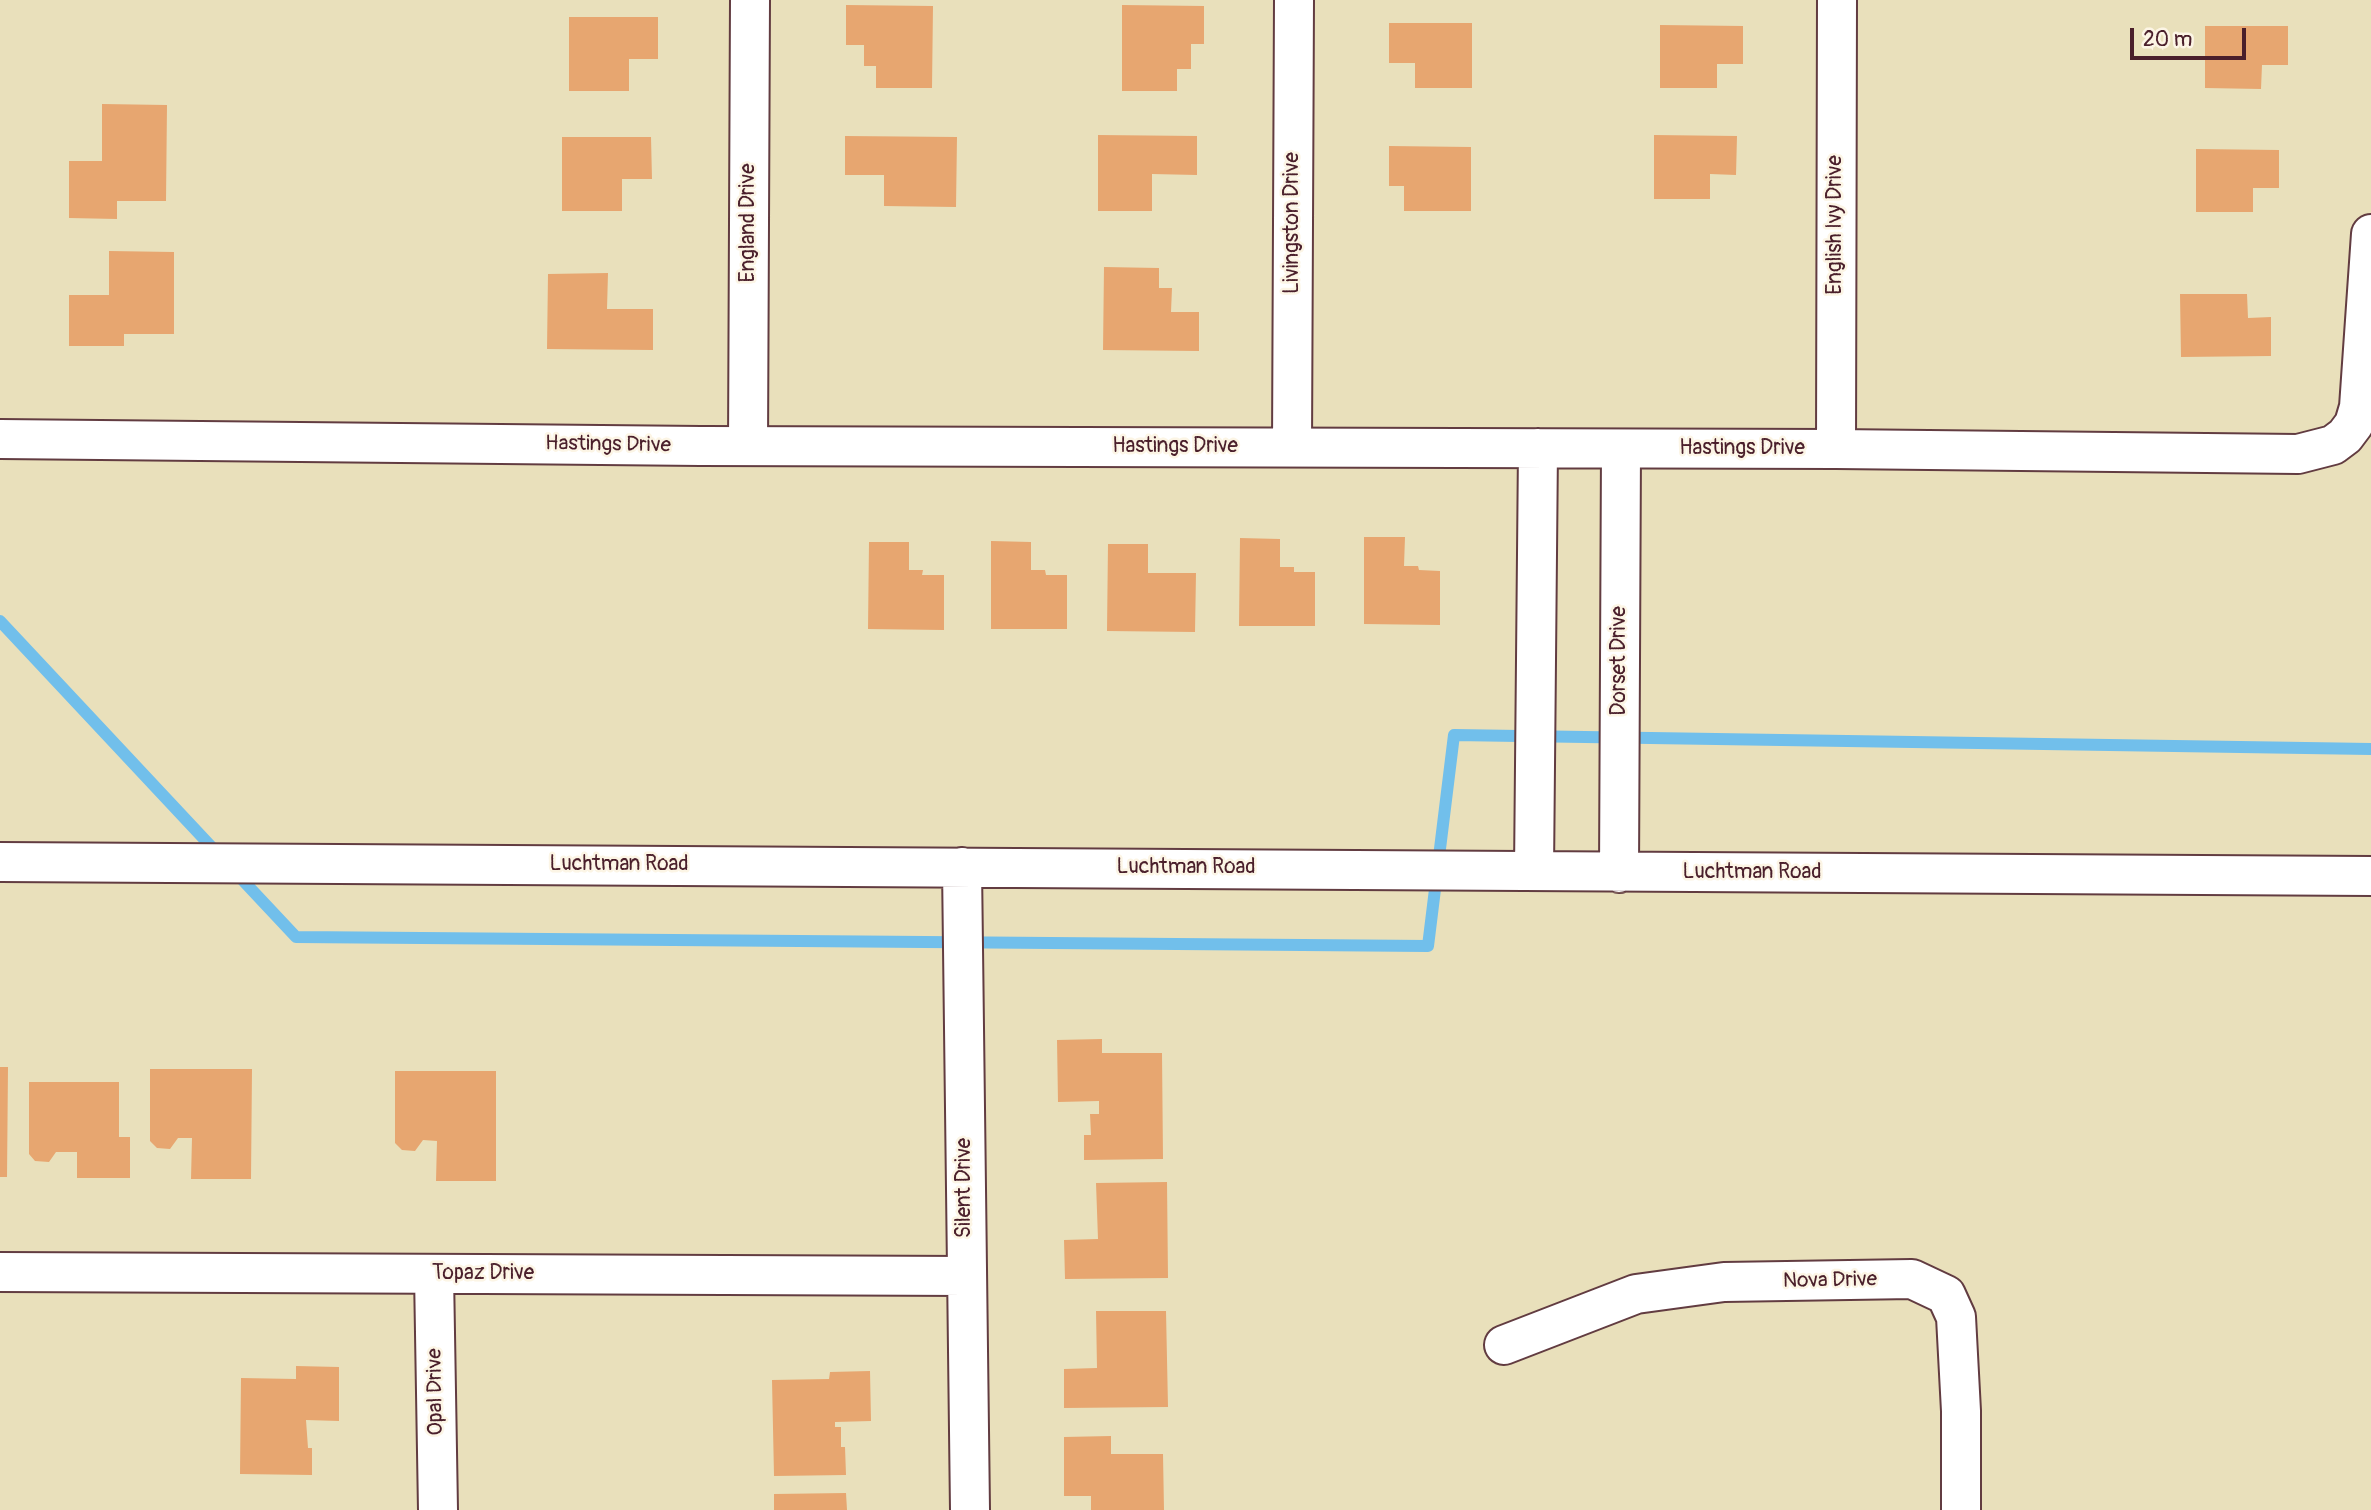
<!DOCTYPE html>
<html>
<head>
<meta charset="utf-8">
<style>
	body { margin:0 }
	#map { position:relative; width:2371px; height:1510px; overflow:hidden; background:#e9e0bb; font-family:Pangolin,sans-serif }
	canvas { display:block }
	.scale { position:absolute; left:2130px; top:28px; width:116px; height:32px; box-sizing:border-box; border:4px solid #4a1f2b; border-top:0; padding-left:9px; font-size:21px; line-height:24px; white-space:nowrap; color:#4a1f2b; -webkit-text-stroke:5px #fcf5e5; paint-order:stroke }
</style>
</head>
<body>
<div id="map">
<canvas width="2371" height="1510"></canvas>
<div class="scale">20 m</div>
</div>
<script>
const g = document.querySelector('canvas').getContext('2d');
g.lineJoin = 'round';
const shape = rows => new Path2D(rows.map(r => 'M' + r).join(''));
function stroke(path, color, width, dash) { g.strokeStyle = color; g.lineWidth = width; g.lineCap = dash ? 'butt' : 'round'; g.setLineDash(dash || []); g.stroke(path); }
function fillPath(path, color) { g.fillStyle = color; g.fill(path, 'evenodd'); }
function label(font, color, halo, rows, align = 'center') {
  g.font = font + ' Pangolin,sans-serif'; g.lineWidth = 5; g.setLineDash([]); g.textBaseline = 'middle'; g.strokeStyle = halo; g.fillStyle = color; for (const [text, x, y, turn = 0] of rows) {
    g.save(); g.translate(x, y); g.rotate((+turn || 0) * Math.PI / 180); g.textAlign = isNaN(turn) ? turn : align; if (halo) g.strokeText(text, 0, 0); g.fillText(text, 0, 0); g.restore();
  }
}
stroke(shape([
	[0,621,220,856],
	[235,872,296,937,1428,946,1454,735,2371,749]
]), '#71bfeb', 12);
fillPath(shape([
	[846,5,933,6,932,88,876,88,876,66,864,66,864,45,846,45],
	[1122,5,1204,6,1204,44,1191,44,1191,69,1177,69,1177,91,1122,91],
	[569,17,658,17,658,59,629,59,629,91,569,91],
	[1389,23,1472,23,1472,88,1415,88,1415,63,1389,63],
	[1660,25,1743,26,1743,64,1717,64,1717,88,1660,88],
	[2205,26,2288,26,2288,65,2262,65,2261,89,2205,88],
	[102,104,167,105,166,201,117,201,117,219,69,218,69,161,102,161],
	[1098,135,1197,136,1197,175,1152,174,1152,211,1098,211],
	[1654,135,1737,136,1736,175,1710,174,1710,199,1654,199],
	[845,136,957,137,956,207,884,206,884,175,845,175],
	[562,137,651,137,652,179,622,179,622,211,562,211],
	[1389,146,1471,147,1471,211,1404,211,1404,186,1389,186],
	[2196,149,2279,150,2279,188,2253,188,2253,212,2196,212],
	[109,251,174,252,174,334,124,334,124,346,69,346,69,295,109,295],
	[1104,267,1159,268,1159,288,1172,288,1171,312,1199,312,1199,351,1103,350],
	[608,273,607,309,653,309,653,350,547,349,548,274],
	[2180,294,2247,294,2248,318,2271,317,2271,356,2181,357],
	[1364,537,1405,537,1404,566,1418,566,1419,570,1440,571,1440,625,1364,624],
	[1240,538,1280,539,1280,567,1294,567,1294,572,1315,572,1315,626,1239,626],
	[991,541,1031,542,1031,570,1045,570,1046,575,1067,575,1067,629,991,629],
	[869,542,909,542,909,570,923,570,922,575,944,575,944,630,868,629],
	[1108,544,1148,544,1148,573,1196,573,1195,632,1107,631],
	[1102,1039,1102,1053,1162,1053,1163,1159,1084,1160,1084,1135,1091,1135,1090,1114,1099,1114,1099,1101,1058,1102,1057,1040],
	[0,1067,8,1067,7,1177,0,1177],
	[150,1069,252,1069,251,1179,191,1179,192,1138,178,1138,170,1149,157,1148,150,1141],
	[395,1071,496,1071,496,1181,436,1181,437,1141,423,1140,415,1151,402,1150,395,1143],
	[29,1082,119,1082,119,1137,130,1137,130,1178,77,1178,77,1152,56,1152,49,1162,35,1161,29,1154],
	[1167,1182,1168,1278,1065,1279,1064,1240,1098,1239,1096,1183],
	[1096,1311,1166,1311,1168,1407,1064,1408,1064,1369,1097,1368],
	[296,1366,339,1367,339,1421,306,1420,308,1448,312,1448,312,1475,240,1474,241,1378,296,1379],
	[870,1371,871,1421,835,1422,835,1427,841,1427,841,1447,845,1447,846,1475,774,1476,772,1380,829,1379,830,1372],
	[1111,1436,1111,1454,1163,1454,1164,1510,1091,1510,1091,1496,1064,1496,1064,1437],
	[846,1493,847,1510,774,1510,774,1494]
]), '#e7a670');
const minor = shape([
	[0,439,701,446,1836,449,2298,454,2333,445,2345,436,2354,424,2359,407,2371,234],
	[748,446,750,0],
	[1292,447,1294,0],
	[1836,449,1837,0],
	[0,862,2371,876],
	[962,867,970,1510],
	[1534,871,1538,448],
	[1619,873,1621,449],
	[0,1272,966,1276],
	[434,1274,438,1510],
	[1504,1345,1636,1294,1724,1282,1912,1279,1946,1295,1956,1317,1961,1411,1961,1510]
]);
stroke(minor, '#623c41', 42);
stroke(minor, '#fff', 38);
label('21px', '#4a1f2b', '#fcf5e5', [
	["England Drive",749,223,-90],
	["Livingston Drive",1293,223,-90],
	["English Ivy Drive",1836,225,-90],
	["Hastings Drive",608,445,1],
	["Hastings Drive",1175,447],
	["Hastings Drive",1742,449],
	["Dorset Drive",1620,661,-90],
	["Luchtman Road",619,865],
	["Luchtman Road",1186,868],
	["Luchtman Road",1752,873],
	["Silent Drive",965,1188,-90],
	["Topaz Drive",483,1274],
	["Nova Drive",1830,1281,-1],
	["Opal Drive",436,1392,-91]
]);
</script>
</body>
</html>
